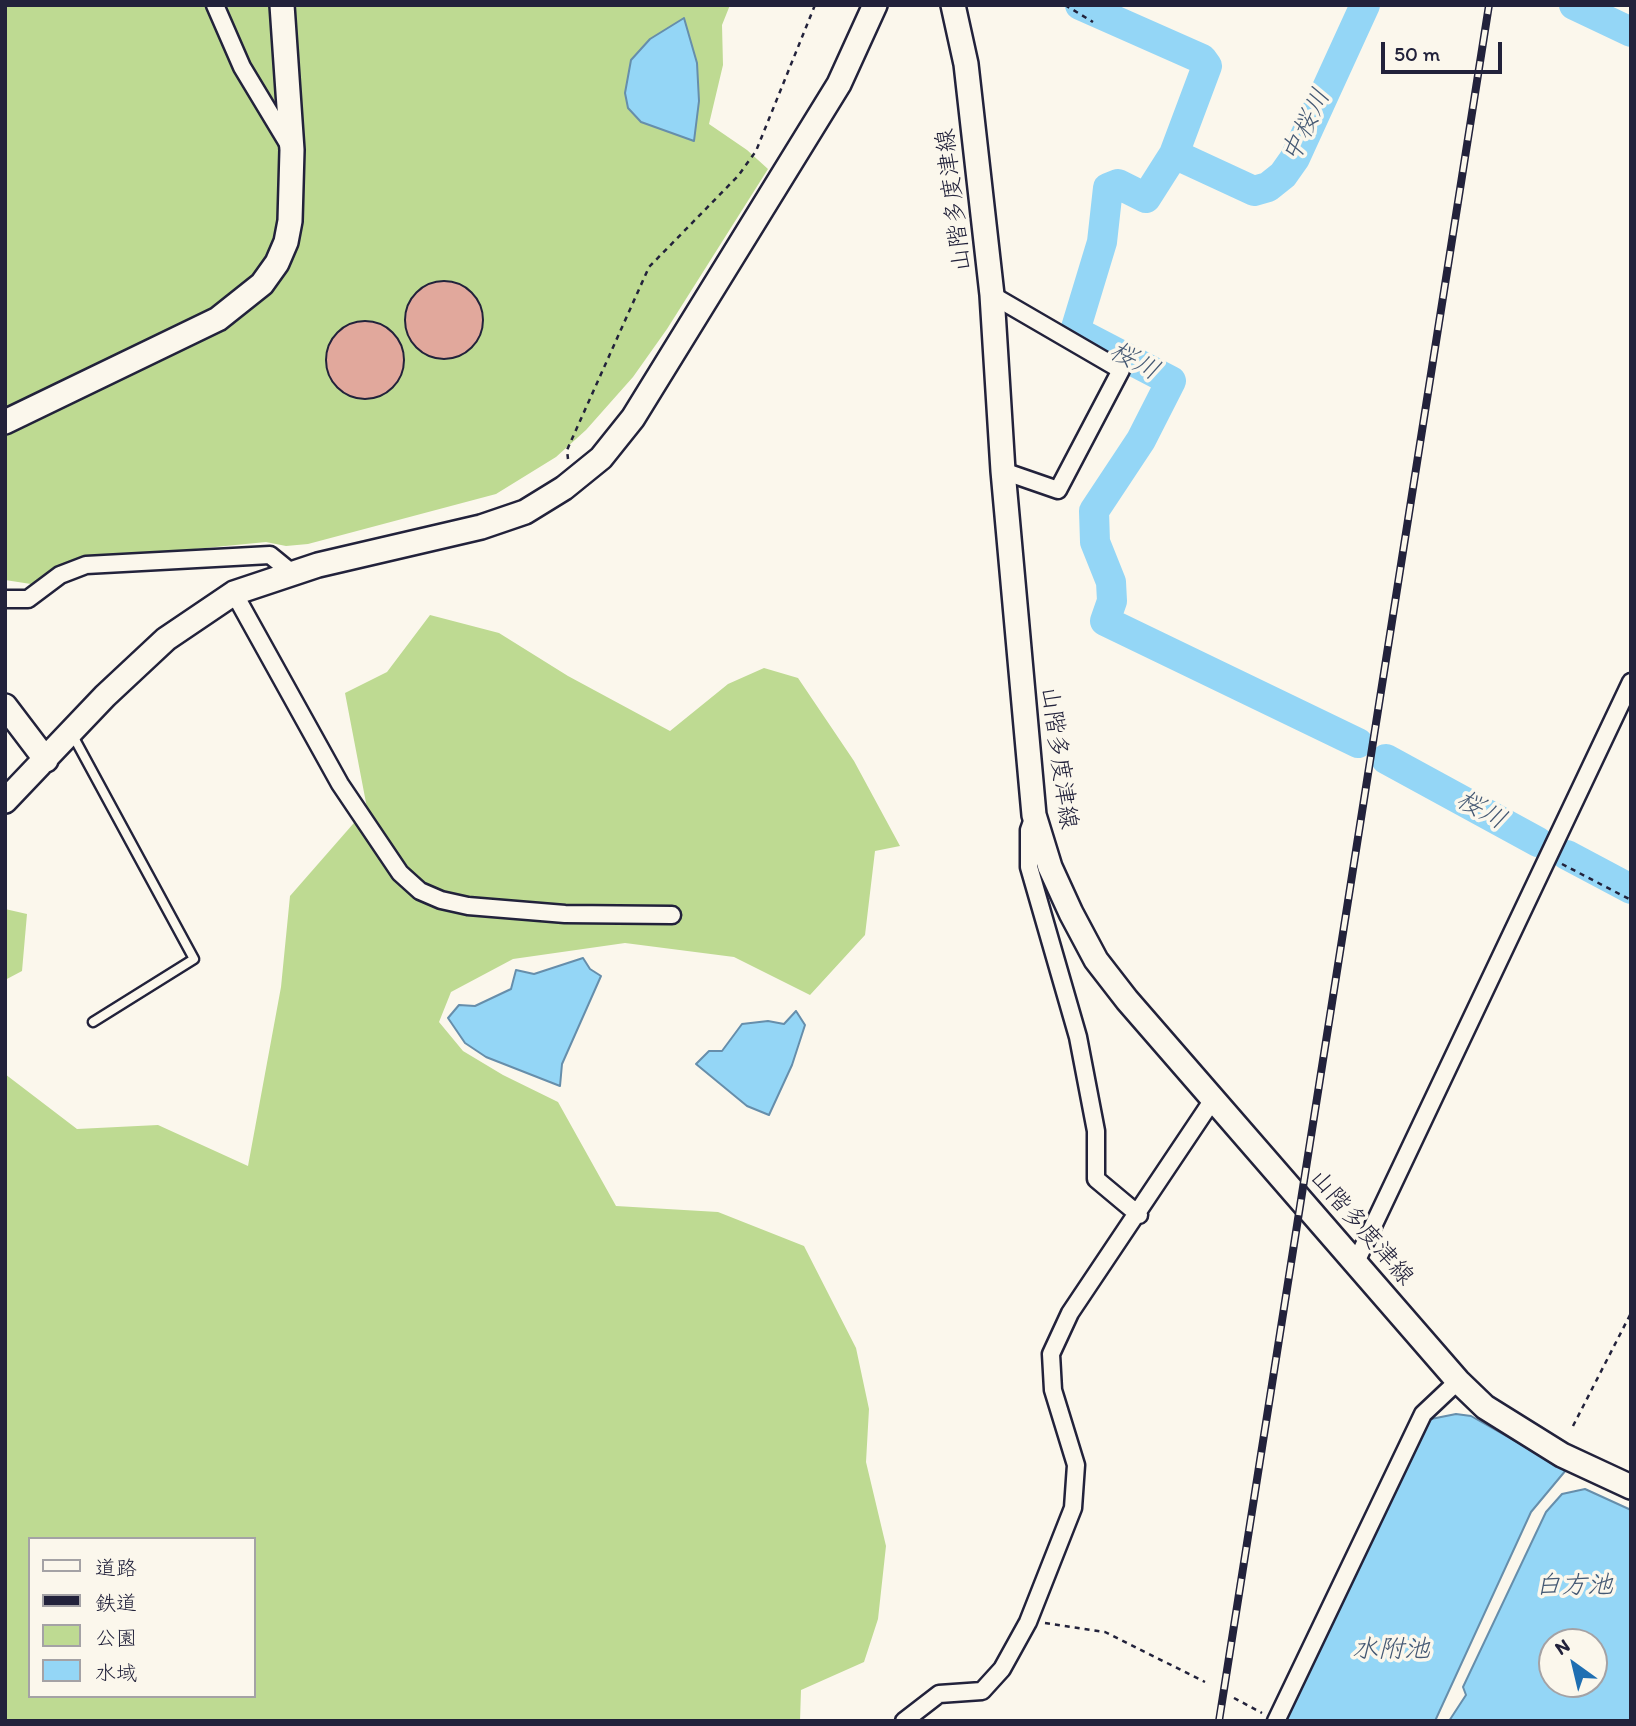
<!DOCTYPE html>
<html>
<head>
<meta charset="utf-8">
<style>
	body { margin:0 }
	#map { position:relative; width:1636px; height:1726px; overflow:hidden; background:#fbf7ec; font-family:Itim,"Klee One",sans-serif }
	canvas { display:block }
	.frame { position:absolute; inset:0; border:7px solid #22223b; pointer-events:none }
	.legend { position:absolute; left:28px; top:1537px; width:228px; height:161px; box-sizing:border-box; background:#fbf7ec; border:2px solid #a4a2a5; margin:0; padding:9px 12px; list-style:none; font-size:21px; color:#22223b }
	.legend li { display:flex; align-items:center; gap:14px; height:35px }
	.legend b { width:35px; border:2px solid #a4a2a5 }
	.north { position:absolute; left:1538px; top:1628px; width:70px; height:70px; box-sizing:border-box; background:#fbf7ec; border:2px solid #a4a2a5; border-radius:50%; rotate:326deg; font-size:19px; font-weight:700; line-height:28px; text-align:center; color:#22223b }
	.north::after { content:''; display:block; margin:auto; width:24px; height:32px; background:#1f6fb2; clip-path:polygon(50% 0,100% 100%,50% 72%,0 100%) }
	.scale { position:absolute; left:1381px; top:42px; width:121px; height:32px; box-sizing:border-box; border:4px solid #22223b; border-top:0; padding-left:9px; font-size:21px; line-height:24px; white-space:nowrap; color:#22223b; -webkit-text-stroke:5px #fbf7ec; paint-order:stroke }
</style>
</head>
<body>
<div id="map">
<canvas width="1636" height="1726"></canvas>
<div class="frame"></div>
<ul class="legend">
<li><b style="height:9px;background:#fbf7ec"></b>道路</li>
<li><b style="height:9px;background:#22223b"></b>鉄道</li>
<li><b style="height:19px;background:#beda92"></b>公園</li>
<li><b style="height:19px;background:#94d6f6"></b>水域</li>
</ul>
<div class="north">N</div>
<div class="scale">50 m</div>
</div>
<script>
const g = document.querySelector('canvas').getContext('2d');
g.lineJoin = 'round';
function fillPath(path, color) { g.fillStyle = color; g.fill(path, 'evenodd'); }
const shape = rows => new Path2D(rows.map(r => 'M' + r).join(''));
function stroke(path, color, width, dash) { g.strokeStyle = color; g.lineWidth = width; g.lineCap = dash ? 'butt' : 'round'; g.setLineDash(dash || []); g.stroke(path); }
function label(font, color, halo, rows, align = 'center') {
  g.font = font + ' Itim,"Klee One",sans-serif'; g.lineWidth = 7; g.setLineDash([]); g.textBaseline = 'middle'; g.strokeStyle = halo; g.fillStyle = color; for (const [text, x, y, turn = 0] of rows) {
    g.save(); g.translate(x, y); g.rotate((+turn || 0) * Math.PI / 180); g.textAlign = isNaN(turn) ? turn : align; if (halo) g.strokeText(text, 0, 0); g.fillText(text, 0, 0); g.restore();
  }
}
fillPath(shape([
	[5,5,730,5,722,25,723,65,709,124,747,150,768,169,667,329,633,377,586,430,556,457,496,494,308,544,286,546,266,542,84,560,53,571,31,584,5,580],
	[430,615,499,633,568,676,670,731,728,684,764,668,798,678,854,761,900,846,875,851,865,935,810,995,734,957,625,943,513,959,451,992,439,1022,463,1051,503,1075,558,1102,616,1206,718,1212,804,1246,856,1348,869,1409,866,1462,886,1546,878,1619,864,1662,801,1690,800,1721,5,1721,5,1074,77,1129,158,1125,248,1166,281,987,290,896,367,808,345,693,387,672],
	[30,1539,254,1539,254,1696,30,1696],
	[5,909,27,914,22,971,5,980]
]), '#beda92');
const water = shape([
	[684,18,697,63,699,101,694,141,641,122,628,108,625,93,631,60,650,39,684,18],
	[583,958,590,969,601,976,562,1064,560,1086,486,1057,465,1043,448,1018,459,1005,475,1006,511,989,516,970,534,974,583,958],
	[796,1011,805,1025,792,1065,769,1115,747,1106,696,1064,709,1051,722,1051,742,1024,768,1021,784,1024,796,1011],
	[1456,1414,1471,1416,1566,1470,1531,1512,1435,1721,1281,1721,1419,1428,1431,1419,1456,1414],
	[1585,1489,1631,1510,1631,1721,1449,1721,1466,1695,1463,1687,1546,1512,1562,1494,1585,1489],
	[1594,1642,1594,1684,1552,1684,1552,1642,1594,1642]
]);
fillPath(water, '#94d6f6');
stroke(water, '#668eab', 2);
stroke(shape([
	[1080,5,1202,59,1207,66,1174,154,1146,198,1118,184,1108,188,1102,242,1075,331,1171,381,1141,440,1094,511,1095,542,1111,582,1112,601,1105,621,1358,743],
	[1574,5,1631,32],
	[1174,154,1254,191,1268,187,1283,175,1295,158,1365,5],
	[1386,759,1538,842],
	[1567,855,1631,889]
]), '#94d6f6', 30);
const building = shape([
	'405 320a39 39 0 1 1 78 0a39 39 0 1 1-78 0Z',
	'326 360a39 39 0 1 1 78 0a39 39 0 1 1-78 0Z'
]);
fillPath(building, '#e1a89c');
stroke(building, '#22223b', 2);
const lane = shape([
	[72,734,194,959,93,1022]
]);
const street = shape([
	[215,5,242,67,289,145],
	[992,295,1121,370,1058,490,1003,471],
	[234,593,340,784,400,873,420,891,441,900,468,906,565,914,672,915],
	[5,599,28,599,60,575,86,565,270,555,292,573],
	[1034,816,1029,830,1029,867,1078,1037,1096,1131,1096,1179,1139,1215],
	[1356,1262,1631,682],
	[904,1721,939,1694,982,1691,1002,1669,1028,1622,1073,1508,1076,1465,1053,1390,1051,1354,1070,1313,1214,1098],
	[1276,1721,1423,1414,1458,1381]
]);
const secondary = shape([
	[953,5,966,64,992,295,1003,471,1034,815,1050,867,1071,913,1096,960,1127,1000,1458,1381,1485,1407,1562,1455,1631,1487],
	[5,422,218,319,262,284,277,263,286,242,290,221,292,150,282,5],
	[5,706,46,760],
	[5,801,105,696,166,639,234,593,318,565,481,527,525,512,564,488,601,458,633,418,839,84,875,5]
]);
stroke(lane, '#22223b', 13);
stroke(street, '#22223b', 21);
stroke(secondary, '#22223b', 28);
stroke(shape([
	[1065,5,1093,22],
	[568,459,567,450,649,267,738,176,756,151,815,5],
	[1562,864,1631,900],
	[1573,1426,1631,1313],
	[1045,1623,1105,1632,1205,1682],
	[1234,1698,1262,1713]
]), '#22223b', 2.5, [5, 5]);
stroke(lane, '#fbf7ec', 8);
stroke(street, '#fbf7ec', 16);
stroke(secondary, '#fbf7ec', 23);
const rail = shape([
	[1219,1721,1489,5]
]);
stroke(rail, '#22223b', 8);
stroke(rail, '#fbf7ec', 5, [16]);
label('24px', '#22223b', '#fbf7ec', [
	["山階多度津線",955,200,-97],
	["山階多度津線",1058,758,82],
	["山階多度津線",1361,1228,49]
]);
label('italic 26px', '#445873', '#fbf7ec', [
	["中桜川",1307,126,-64],
	["桜川",1134,362,28],
	["桜川",1481,811,29],
	["白方池",1574,1586],
	["水附池",1391,1650]
]);
</script>
</body>
</html>
